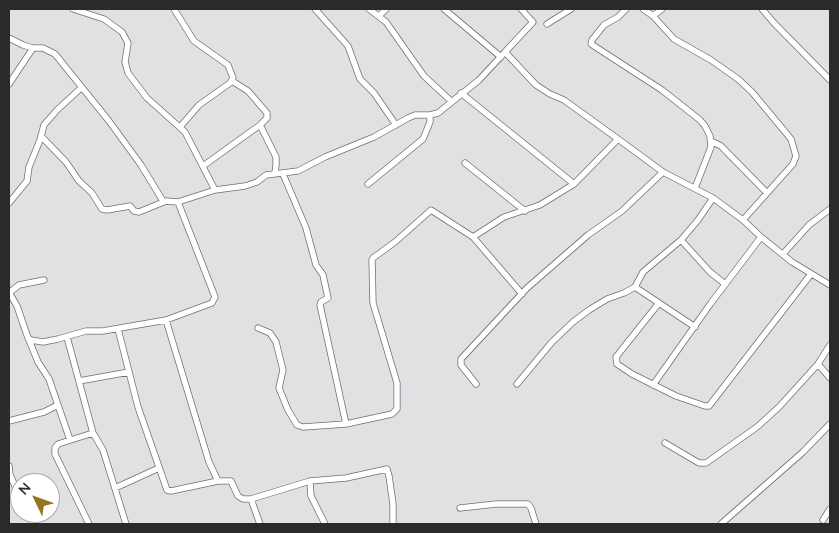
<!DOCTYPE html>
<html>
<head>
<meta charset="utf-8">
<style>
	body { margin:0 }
	#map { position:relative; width:839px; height:533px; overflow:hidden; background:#e1e1e4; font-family:Quicksand,sans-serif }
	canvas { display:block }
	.frame { position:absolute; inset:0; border:10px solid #2a2a2b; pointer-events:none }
	.north { position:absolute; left:10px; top:473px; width:50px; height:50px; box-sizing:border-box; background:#fff; border:1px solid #aaa; border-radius:50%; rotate:312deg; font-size:14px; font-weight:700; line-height:20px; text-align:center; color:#2a2a2b }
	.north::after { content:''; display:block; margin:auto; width:18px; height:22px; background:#93761d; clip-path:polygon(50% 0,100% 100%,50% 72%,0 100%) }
</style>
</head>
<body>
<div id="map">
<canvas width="839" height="533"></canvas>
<div class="frame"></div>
<div class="north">N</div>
</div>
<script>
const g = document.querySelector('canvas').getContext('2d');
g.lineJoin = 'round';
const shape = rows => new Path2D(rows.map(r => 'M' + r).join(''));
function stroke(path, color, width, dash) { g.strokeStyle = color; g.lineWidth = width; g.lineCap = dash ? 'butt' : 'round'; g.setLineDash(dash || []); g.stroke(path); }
const minor = shape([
	[73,9,104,19,122,32,128,43,125,62,128,73,147,98,185,132,215,190],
	[174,9,194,41,228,65,233,78,230,83,199,105,180,127],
	[315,9,348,46,360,79,374,93,396,125],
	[369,9,386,22,424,76,451,101],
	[444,9,501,57],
	[521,9,533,22,505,52,536,85,550,94,564,100,618,139],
	[626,9,618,17,604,25,592,40,591,44,662,90,700,120,705,126,710,136,711,147,695,188],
	[643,9,653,16,674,39,711,60,738,79,752,92,791,139,796,156,793,164,743,220],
	[762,9,774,23,830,80],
	[379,16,386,9],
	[653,16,662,9],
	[547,24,571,9],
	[9,38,23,45,33,48,43,48,55,54,109,121,141,165,163,201],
	[9,84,33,48],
	[461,93,574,184],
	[260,125,276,157,276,165,275,173],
	[41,136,66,162,79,181,92,193,102,209,107,210,130,206,134,211,139,212,166,201,178,202,215,190,245,186,257,182,266,175,298,171,325,157,374,137,408,118,415,115,430,115,438,113,479,80,505,52],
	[711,141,721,146,767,193],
	[465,163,525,211],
	[203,166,260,125,267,118,267,113,248,91,232,81],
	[283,174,306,228,316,265,323,275,328,298,321,302,320,305,346,424],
	[368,184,423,139,430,122,430,115],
	[9,203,27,181,29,167,40,140,44,125,57,110,81,88],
	[473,237,522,294],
	[681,240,710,272,725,284],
	[783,254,809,225,830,209],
	[635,287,695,327],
	[9,292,17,306,28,338,31,340,43,342,58,339,86,331,103,331,166,320,212,303,215,297,178,202],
	[9,293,19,285,44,280],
	[659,303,616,357,617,364,632,374,676,396,705,406,709,406,811,274],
	[166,320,209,462,218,481,231,481,238,496,243,499,251,499,260,524],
	[258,328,270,333,276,342,283,370,279,388,288,410,297,425,303,427,346,424,392,414,397,409,397,383,373,303,372,260,373,258,395,242,431,210,473,237,504,217,540,205,574,184,618,139,663,172,713,198,743,220,761,237,792,262,830,285],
	[118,329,138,407,167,490,171,491,218,481],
	[67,337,93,433,103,450,126,524],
	[29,340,38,362,49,379,70,440],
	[818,364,830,378],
	[79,381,129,372],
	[476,384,461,365,461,359,527,288,588,235,622,211,663,172],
	[517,384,552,342,573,322,589,310,607,299,624,293,635,287,643,272,681,240,698,220,713,198],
	[653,385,711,303,761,237],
	[9,421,44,412,58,405],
	[665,443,699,463,706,463,757,427,779,407,818,364,830,345],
	[9,466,10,475,20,497],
	[310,481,311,496,325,524],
	[115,488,159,468],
	[251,499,310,481,346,478,387,469,389,476,393,504,393,524],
	[460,508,496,504,528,504,531,508,536,524],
	[28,513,33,524],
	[823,520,830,509],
	[89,524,55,454,55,448,58,444,93,433],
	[721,524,803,452,830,424]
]);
stroke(minor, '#6f6f72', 7);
stroke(minor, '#fff', 5.5);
</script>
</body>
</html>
